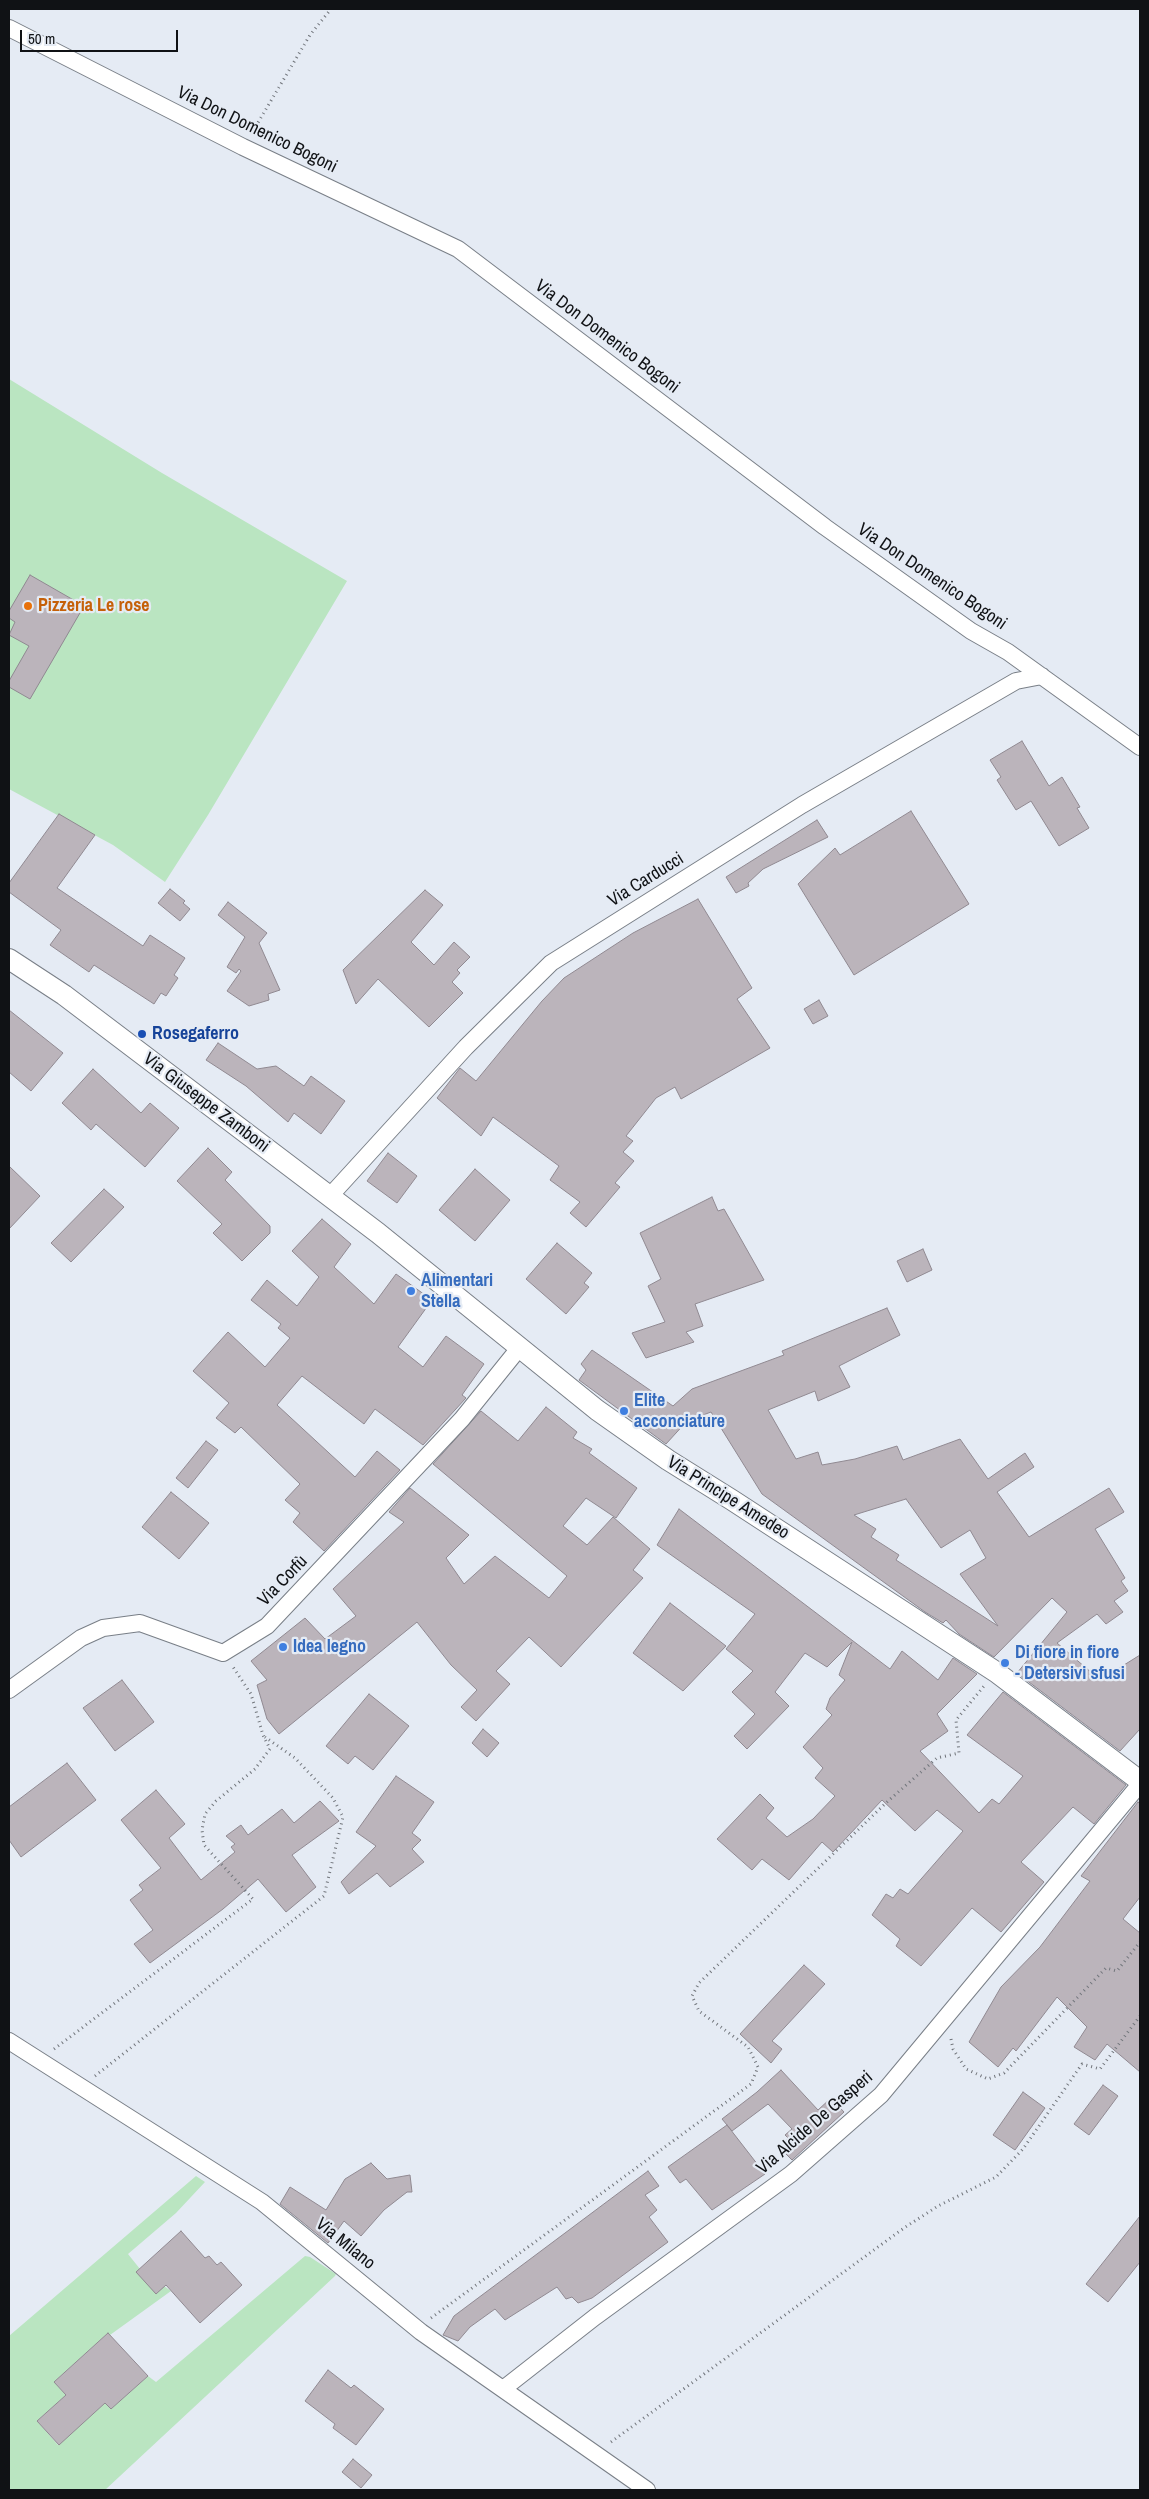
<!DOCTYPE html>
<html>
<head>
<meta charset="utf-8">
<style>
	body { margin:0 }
	#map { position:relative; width:1149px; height:2499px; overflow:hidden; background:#e5ebf4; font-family:"Archivo Narrow",sans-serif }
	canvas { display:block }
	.frame { position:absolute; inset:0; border:10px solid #101215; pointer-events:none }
	.scale { position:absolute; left:20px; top:30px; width:158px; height:22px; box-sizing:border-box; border:2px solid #101215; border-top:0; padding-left:6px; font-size:15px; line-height:18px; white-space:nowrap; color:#101215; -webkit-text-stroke:4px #e5ebf4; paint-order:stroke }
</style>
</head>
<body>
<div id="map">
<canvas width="1149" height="2499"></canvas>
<div class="frame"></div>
<div class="scale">50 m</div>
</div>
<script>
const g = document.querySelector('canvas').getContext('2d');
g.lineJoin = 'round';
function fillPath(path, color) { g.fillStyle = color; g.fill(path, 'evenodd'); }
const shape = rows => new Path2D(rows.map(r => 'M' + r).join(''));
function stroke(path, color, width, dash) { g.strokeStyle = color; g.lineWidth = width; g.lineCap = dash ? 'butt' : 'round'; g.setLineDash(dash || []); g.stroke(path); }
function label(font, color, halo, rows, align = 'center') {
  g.font = font + ' "Archivo Narrow",sans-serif'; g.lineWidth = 4.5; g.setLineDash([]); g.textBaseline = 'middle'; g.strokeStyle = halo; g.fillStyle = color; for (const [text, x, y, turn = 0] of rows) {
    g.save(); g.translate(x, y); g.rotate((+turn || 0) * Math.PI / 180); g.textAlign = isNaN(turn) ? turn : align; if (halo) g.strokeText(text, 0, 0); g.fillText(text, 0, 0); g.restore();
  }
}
fillPath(shape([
	[9,379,162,473,347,581,208,815,165,882,113,845,9,789],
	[196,2176,205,2182,176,2213,128,2254,140,2269,171,2291,110,2335,108,2333,54,2382,66,2395,37,2421,58,2445,105,2403,111,2409,148,2376,156,2382,305,2256,310,2257,336,2274,335,2276,105,2490,9,2490,9,2336]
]), '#bae5c1');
const building = shape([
	[30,575,84,606,30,699,9,687,9,681,29,646,9,635,15,622,9,618,9,611,30,575],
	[1022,741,1049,786,1062,777,1080,807,1077,808,1089,828,1059,846,1031,801,1016,810,997,780,1001,777,990,760,1022,741],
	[911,811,969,904,854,975,798,884,835,848,840,855,911,811],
	[59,814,95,835,57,888,143,946,150,935,185,958,174,975,178,978,166,996,161,993,154,1004,94,965,89,972,50,945,61,930,9,892,9,883,59,814],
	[817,820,828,837,763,869,748,883,749,886,736,893,726,877,817,820],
	[170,889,185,901,183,903,190,909,180,921,158,903,170,889],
	[425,890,443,905,411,942,434,965,454,942,470,957,457,970,460,973,452,982,463,993,429,1027,378,979,356,1004,343,970,425,890],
	[698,899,752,988,737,999,770,1048,681,1099,675,1087,656,1098,626,1136,633,1141,623,1152,634,1161,615,1183,620,1187,586,1227,570,1213,580,1202,550,1180,559,1166,493,1117,481,1136,437,1098,460,1068,476,1081,542,1001,564,978,633,933,698,899],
	[228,902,267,933,259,943,280,990,268,994,269,1000,249,1006,227,991,241,971,239,969,236,973,227,967,245,937,218,915,228,902],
	[819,1000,828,1016,813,1024,804,1009,819,1000],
	[9,1010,63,1053,31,1091,9,1072,9,1010],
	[218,1043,257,1069,276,1066,304,1086,311,1076,345,1101,321,1134,294,1113,288,1122,246,1086,206,1060,218,1043],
	[93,1069,141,1113,150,1103,179,1128,145,1167,96,1124,91,1130,62,1103,93,1069],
	[208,1148,232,1172,225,1180,270,1226,270,1233,242,1261,213,1233,222,1224,177,1181,208,1148],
	[388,1153,417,1176,397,1203,367,1181,388,1153],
	[9,1166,40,1196,9,1229,9,1166],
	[475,1169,510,1200,475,1241,439,1210,475,1169],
	[104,1189,124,1207,71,1262,51,1243,104,1189],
	[712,1197,718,1211,724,1209,764,1280,695,1304,703,1326,686,1332,694,1342,646,1358,632,1333,665,1322,648,1286,661,1279,640,1233,712,1197],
	[322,1219,351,1244,334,1267,374,1304,396,1274,432,1300,398,1347,423,1367,446,1336,484,1364,462,1395,466,1398,423,1445,375,1409,364,1424,302,1376,277,1405,355,1477,377,1451,400,1470,324,1551,293,1522,300,1513,285,1500,300,1484,241,1427,235,1433,216,1418,229,1403,193,1371,228,1332,265,1367,290,1338,278,1328,281,1324,251,1300,267,1280,297,1306,319,1277,292,1251,322,1219],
	[557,1243,592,1273,584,1283,589,1287,566,1314,526,1279,557,1243],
	[923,1249,932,1270,907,1282,897,1261,923,1249],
	[887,1308,900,1335,839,1366,850,1387,818,1401,815,1391,768,1410,796,1459,818,1452,822,1465,855,1459,897,1446,903,1460,960,1439,988,1479,1025,1453,1034,1467,997,1492,1029,1537,1109,1488,1124,1512,1095,1529,1125,1578,1121,1581,1128,1591,1114,1601,1123,1612,1106,1624,1097,1614,1057,1643,1100,1680,1140,1655,1140,1729,1120,1751,1017,1673,1067,1612,1052,1598,994,1657,959,1634,946,1620,943,1623,925,1612,762,1494,711,1412,687,1421,666,1444,579,1380,586,1370,581,1364,592,1350,673,1406,692,1389,784,1355,782,1351,887,1308],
	[906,1499,941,1548,970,1530,986,1558,960,1574,998,1626,896,1560,899,1555,871,1537,876,1529,854,1515,906,1499],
	[546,1407,577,1432,573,1438,592,1449,589,1453,637,1488,616,1518,586,1498,563,1526,587,1545,613,1517,650,1549,633,1570,643,1578,561,1667,529,1637,496,1671,510,1684,476,1721,461,1707,477,1690,451,1665,417,1622,279,1734,267,1719,257,1685,267,1680,251,1661,305,1618,325,1639,356,1616,333,1589,404,1522,389,1512,410,1488,469,1535,446,1558,464,1584,495,1556,549,1598,567,1576,433,1464,481,1411,518,1441,546,1407],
	[206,1441,218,1450,188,1488,176,1478,206,1441],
	[171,1492,209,1523,179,1559,142,1527,171,1492],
	[679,1509,890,1669,902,1651,938,1680,953,1658,977,1674,937,1714,948,1731,920,1751,979,1813,992,1799,999,1804,1023,1776,967,1735,1003,1692,1126,1785,1094,1824,1073,1807,1021,1862,1044,1882,1001,1932,972,1908,921,1966,896,1946,900,1939,872,1915,886,1894,893,1898,900,1889,908,1894,963,1831,937,1810,915,1831,882,1800,833,1852,822,1842,789,1880,762,1859,752,1870,717,1839,760,1794,774,1808,766,1818,787,1837,813,1819,835,1796,815,1778,823,1768,803,1747,832,1715,826,1709,830,1698,845,1680,839,1675,852,1642,827,1667,805,1653,775,1692,789,1706,747,1749,734,1736,755,1714,732,1692,753,1671,726,1649,755,1614,657,1545,679,1509],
	[670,1603,726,1646,683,1691,633,1653,670,1603],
	[122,1680,154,1722,115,1751,83,1708,122,1680],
	[369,1694,409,1726,373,1770,355,1756,348,1764,326,1746,369,1694],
	[483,1729,499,1743,487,1757,472,1743,483,1729],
	[67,1763,96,1800,21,1857,9,1840,9,1807,67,1763],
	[396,1776,434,1802,412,1833,421,1840,412,1849,424,1862,390,1887,377,1873,349,1894,341,1882,376,1846,356,1832,396,1776],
	[156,1790,185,1824,169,1838,201,1880,235,1852,231,1847,235,1844,226,1836,241,1825,248,1835,282,1809,294,1823,320,1801,339,1821,292,1855,316,1887,286,1912,258,1879,223,1909,150,1963,134,1944,153,1930,130,1900,143,1890,139,1885,161,1868,121,1820,156,1790],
	[1138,1802,1140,1804,1140,1897,1123,1919,1140,1933,1140,2072,1107,2044,1095,2060,1074,2047,1087,2027,1057,1997,1016,2051,1013,2048,998,2067,969,2042,1001,1987,1040,1947,1090,1881,1081,1876,1138,1802],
	[804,1965,825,1984,772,2041,782,2049,771,2063,740,2034,804,1965],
	[781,2070,818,2110,831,2098,844,2112,792,2160,779,2147,788,2138,785,2135,792,2129,768,2104,732,2131,722,2119,757,2092,781,2070],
	[1103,2085,1118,2096,1089,2135,1074,2124,1103,2085],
	[1023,2092,1045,2108,1015,2150,993,2135,1023,2092],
	[727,2125,765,2174,712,2210,686,2179,680,2183,668,2167,727,2125],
	[371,2163,387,2179,410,2175,412,2192,407,2192,384,2210,361,2236,344,2221,328,2243,280,2204,290,2187,326,2210,345,2179,371,2163],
	[648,2171,659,2186,645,2195,657,2210,649,2217,668,2242,592,2298,578,2303,572,2297,566,2299,557,2287,505,2320,495,2309,470,2327,458,2341,443,2335,454,2316,648,2171],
	[1140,2216,1140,2262,1108,2302,1086,2284,1140,2216],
	[181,2231,205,2258,209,2256,217,2265,221,2262,242,2285,200,2323,166,2285,156,2294,136,2272,181,2231],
	[108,2333,148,2376,111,2409,105,2403,59,2445,37,2421,66,2395,54,2382,108,2333],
	[328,2370,351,2388,354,2385,384,2409,356,2445,333,2428,335,2424,305,2401,328,2370],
	[353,2459,372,2475,361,2488,342,2472,353,2459]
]);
fillPath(building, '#bbb4bb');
stroke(building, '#908991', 1);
const minor = shape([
	[9,28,243,147,458,249,825,527,971,631,1008,652,1140,747],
	[330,1196,466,1047,551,963,802,805,1016,681,1042,676],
	[9,1690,81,1638,103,1628,140,1623,223,1653,267,1626,462,1419,520,1347],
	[9,2041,262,2202,421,2332,647,2490],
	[503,2389,595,2317,791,2174,881,2095,1140,1784]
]);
const tertiary = shape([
	[9,959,64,995,378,1233,597,1410,668,1460,732,1500,996,1672,1140,1781]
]);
stroke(minor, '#797f87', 18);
stroke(tertiary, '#797f87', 22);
stroke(shape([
	[253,131,310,35,331,9],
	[951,2039,953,2049,966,2069,988,2079,1004,2073,1106,1968,1117,1971,1140,1942],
	[54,2049,253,1899,204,1845,202,1830,205,1814,216,1801,255,1769,270,1749,263,1735,251,1694,233,1667],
	[95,2076,324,1896,343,1817,333,1798,295,1758,265,1737],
	[431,2318,751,2084,758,2067,748,2047,699,2011,692,1996,699,1983,888,1801,937,1758,959,1753,956,1720,984,1686],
	[611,2442,904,2228,938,2206,996,2177,1023,2149,1082,2064,1100,2069,1140,2016]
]), '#71757b', 3, [1, 4]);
stroke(minor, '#fff', 16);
stroke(tertiary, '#fff', 20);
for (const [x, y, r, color] of [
	[28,606,5,"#e8710a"],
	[142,1034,5,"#1a4fb4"],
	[411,1291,5,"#3f7fe0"],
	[624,1411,5,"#3f7fe0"],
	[283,1647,5,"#3f7fe0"],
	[1005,1663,5,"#3f7fe0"]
]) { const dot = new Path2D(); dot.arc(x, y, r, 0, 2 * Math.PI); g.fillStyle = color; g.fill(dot); stroke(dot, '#e5ebf4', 2); }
label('18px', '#101215', '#e5ebf4', [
	["Via Don Domenico Bogoni",257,130,26],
	["Via Don Domenico Bogoni",607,337,37],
	["Via Don Domenico Bogoni",932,577,34],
	["Via Carducci",646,880,-32],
	["Via Giuseppe Zamboni",206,1103,37],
	["Via Principe Amedeo",728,1498,32],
	["Via Corfù",283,1581,-46],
	["Via Alcide De Gasperi",815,2123,-41],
	["Via Milano",345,2244,39]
]);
label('bold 18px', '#c56008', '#e5ebf4', [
	["Pizzeria Le rose",38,606]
], 'left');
label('bold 18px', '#164399', '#e5ebf4', [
	["Rosegaferro",152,1034]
], 'left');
label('bold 18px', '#366cbe', '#e5ebf4', [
	["Alimentari",421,1281],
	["Stella",421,1302],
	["Elite",634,1401],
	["acconciature",634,1422],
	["Idea legno",293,1647],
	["Di fiore in fiore",1015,1653],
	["- Detersivi sfusi",1015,1674]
], 'left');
</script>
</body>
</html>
